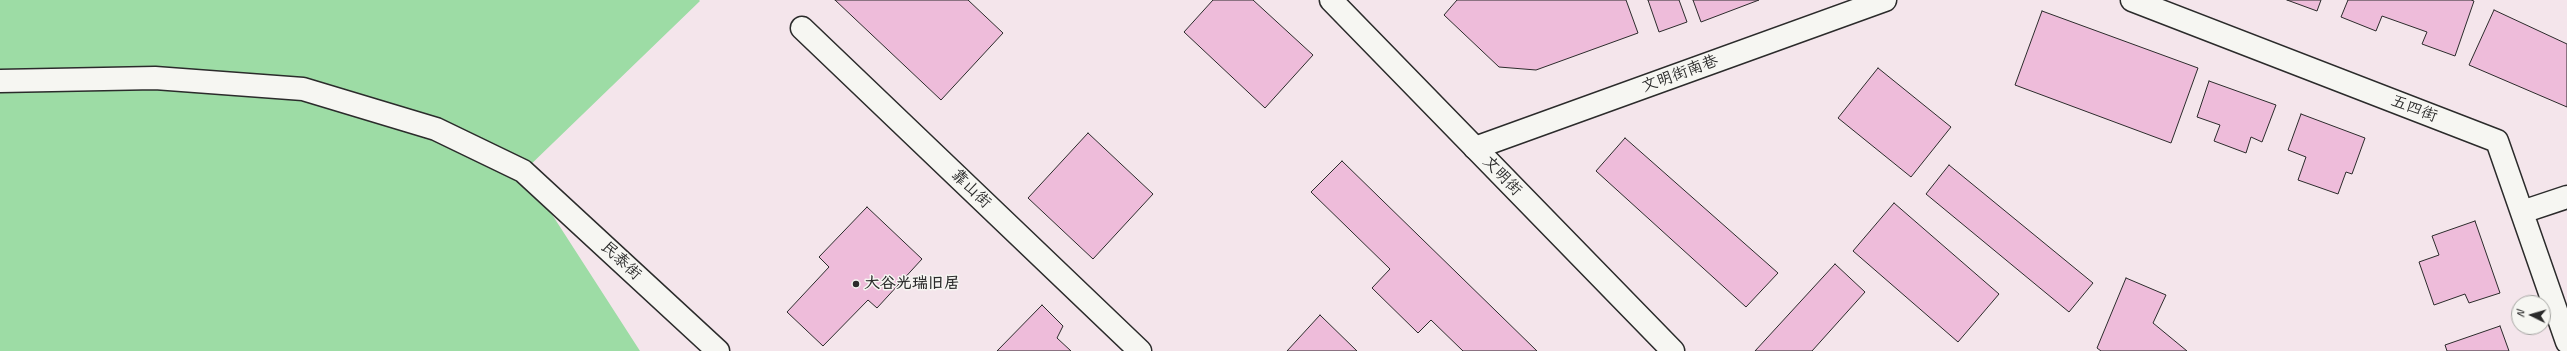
<!DOCTYPE html>
<html>
<head>
<meta charset="utf-8">
<style>
	body { margin:0 }
	#map { position:relative; width:2567px; height:351px; overflow:hidden; background:#f4e5eb; font-family:Caveat,sans-serif }
	canvas { display:block }
	.north { position:absolute; left:2511px; top:295px; width:40px; height:40px; box-sizing:border-box; background:#f6f6f2; border:1px solid #a5a5a2; border-radius:50%; rotate:275deg; font-size:11px; font-weight:700; line-height:16px; text-align:center; color:#2b2b2b }
	.north::after { content:''; display:block; margin:auto; width:14px; height:18px; background:#2b2b2b; clip-path:polygon(50% 0,100% 100%,50% 72%,0 100%) }
</style>
</head>
<body>
<div id="map">
<canvas width="2567" height="351"></canvas>
<div class="north">N</div>
</div>
<script>
const g = document.querySelector('canvas').getContext('2d');
g.lineJoin = 'round';
function fillPath(path, color) { g.fillStyle = color; g.fill(path, 'evenodd'); }
const shape = rows => new Path2D(rows.map(r => 'M' + r).join(''));
function stroke(path, color, width, dash) { g.strokeStyle = color; g.lineWidth = width; g.lineCap = dash ? 'butt' : 'round'; g.setLineDash(dash || []); g.stroke(path); }
function label(font, color, halo, rows, align = 'center') {
  g.font = font + ' Caveat,"LXGW WenKai TC",sans-serif'; g.lineWidth = 3; g.setLineDash([]); g.textBaseline = 'middle'; g.strokeStyle = halo; g.fillStyle = color; for (const [text, x, y, turn = 0] of rows) {
    g.save(); g.translate(x, y); g.rotate((+turn || 0) * Math.PI / 180); g.textAlign = isNaN(turn) ? turn : align; if (halo) g.strokeText(text, 0, 0); g.fillText(text, 0, 0); g.restore();
  }
}
fillPath(shape([
	[0,0,699,0,700,1,524,171,640,351,0,351]
]), '#9ddca5');
const building = shape([
	[835,0,968,0,1003,33,941,100,835,0],
	[1213,0,1253,0,1313,55,1265,108,1184,32,1213,0],
	[1457,0,1626,0,1638,33,1536,70,1499,67,1444,15,1457,0],
	[1648,0,1679,0,1687,22,1659,32,1648,0],
	[1693,0,1759,0,1701,22,1693,0],
	[2287,0,2321,0,2317,11,2287,0],
	[2348,0,2471,0,2474,1,2455,56,2422,44,2427,32,2382,16,2376,31,2341,17,2348,0],
	[2494,10,2567,44,2567,107,2469,65,2494,10],
	[2042,11,2198,68,2171,143,2015,85,2042,11],
	[1878,68,1951,127,1911,177,1838,118,1878,68],
	[2209,81,2276,105,2262,142,2251,137,2246,153,2214,141,2220,125,2197,117,2209,81],
	[2301,114,2365,138,2352,174,2346,172,2338,194,2298,180,2306,157,2288,150,2301,114],
	[1088,133,1153,194,1093,259,1028,198,1088,133],
	[1625,138,1778,273,1746,307,1596,171,1625,138],
	[1342,161,1537,351,1463,351,1431,320,1418,333,1372,288,1390,269,1311,192,1342,161],
	[1949,165,2093,283,2069,312,1926,194,1949,165],
	[1894,203,1999,294,1958,342,1853,251,1894,203],
	[867,207,922,259,877,308,868,300,823,346,787,312,829,267,819,257,867,207],
	[2475,221,2500,293,2469,303,2465,294,2434,305,2419,262,2439,255,2432,236,2475,221],
	[1835,264,1865,292,1812,351,1755,351,1835,264],
	[2126,278,2166,295,2153,323,2187,351,2101,351,2097,348,2126,278],
	[1042,305,1063,326,1057,338,1071,351,997,351,1042,305],
	[1320,315,1357,351,1287,351,1320,315],
	[2500,326,2509,351,2447,351,2445,345,2500,326]
]);
fillPath(building, '#eebcda');
stroke(building, '#2b2b2b', 1);
const street = shape([
	[2132,0,2497,141,2567,342],
	[802,28,1140,351],
	[0,81,155,78,303,89,436,129,523,171,718,351],
	[1475,148,1885,0],
	[2522,212,2567,197]
]);
const secondary = shape([
	[1331,0,1673,351]
]);
stroke(street, '#2b2b2b', 25);
stroke(secondary, '#2b2b2b', 25);
stroke(street, '#f6f6f2', 22);
stroke(secondary, '#f6f6f2', 22);
for (const [x, y, r, color] of [
	[856,284,4,"#2b2b2b"]
]) { const dot = new Path2D(); dot.arc(x, y, r, 0, 2 * Math.PI); g.fillStyle = color; g.fill(dot); stroke(dot, '#f6f6f2', 1.5); }
label('16px', '#2b2b2b', '#f6f6f2', [
	["文明街南巷",1680,74,-20],
	["五四街",2414,109,21],
	["文明街",1502,176,46],
	["靠山街",971,189,44],
	["民泰街",621,261,43]
]);
label('bold 16px', '#2b2b2b', '#f6f6f2', [
	["大谷光瑞旧居",864,284]
], 'left');
</script>
</body>
</html>
